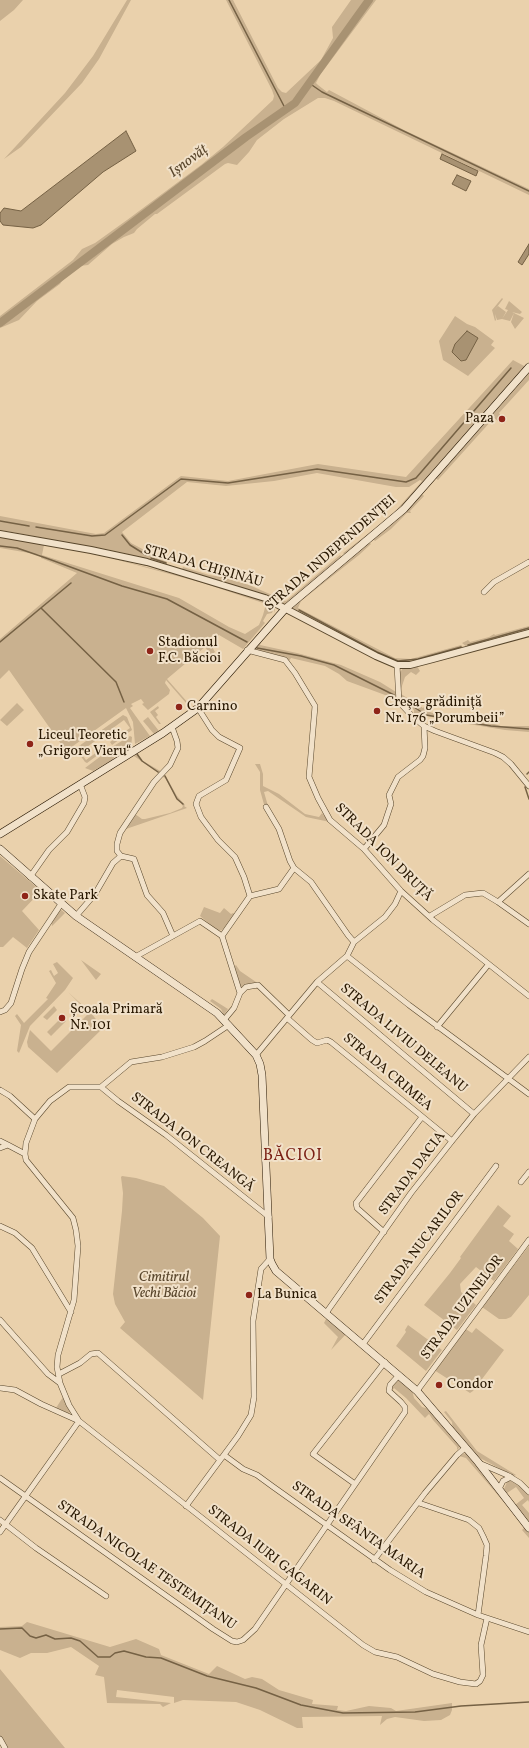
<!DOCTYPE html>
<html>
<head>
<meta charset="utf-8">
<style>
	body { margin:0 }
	canvas { display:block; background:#ead1ac }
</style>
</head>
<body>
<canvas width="529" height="1748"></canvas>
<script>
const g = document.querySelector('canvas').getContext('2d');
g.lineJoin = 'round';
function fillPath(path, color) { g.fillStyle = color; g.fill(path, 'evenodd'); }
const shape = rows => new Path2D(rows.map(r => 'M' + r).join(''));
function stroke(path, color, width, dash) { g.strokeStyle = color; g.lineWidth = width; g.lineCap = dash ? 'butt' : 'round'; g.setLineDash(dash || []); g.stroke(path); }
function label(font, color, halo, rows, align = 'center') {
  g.font = font + ' Vollkorn,serif'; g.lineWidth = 4; g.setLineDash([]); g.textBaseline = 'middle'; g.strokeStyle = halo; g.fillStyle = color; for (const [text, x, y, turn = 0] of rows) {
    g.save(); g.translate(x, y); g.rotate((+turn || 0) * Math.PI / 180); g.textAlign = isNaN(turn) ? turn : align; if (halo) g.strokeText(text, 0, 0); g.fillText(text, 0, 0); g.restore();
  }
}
fillPath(shape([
	[0,0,23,0,14,10,0,21],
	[127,0,131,0,99,59,82,83,21,147,4,159,65,93,93,56],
	[226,0,233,0,278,88,282,92,286,93,321,60,333,38,332,27,351,0,376,0,320,75,316,83,318,85,327,92,329,90,404,130,529,189,529,195,334,101,325,98,318,98,284,119,257,140,249,152,237,165,228,163,225,164,157,214,155,214,137,229,134,233,124,237,112,244,88,265,80,266,64,278,60,284,37,301,19,320,0,328,0,316,73,260,82,249,95,243,127,220,201,165,223,147,273,100,274,96,272,90],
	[502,298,503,299,494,311,498,306,506,312,502,319,497,320,495,314,496,320,495,321,492,310],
	[509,301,522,312,520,314,512,312,514,313,510,321,502,319,508,310,505,309],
	[514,313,524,318,515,329,511,322],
	[455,316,467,324,475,327,494,341,491,345,495,348,468,376,443,360,439,341],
	[513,360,526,367,401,509,346,556,343,553,390,517,422,481,420,480,409,487,396,487,317,473,274,481,226,486,187,482,122,532,131,543,167,562,166,565,110,552,110,550,0,530,0,516,96,534,104,533,181,476,228,481,318,464,406,477],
	[529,371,529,380,499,413,501,416,499,419,502,422,500,423,490,414],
	[488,417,492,420,438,480,434,477],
	[421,493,424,496,410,511,411,513,407,513,391,529,375,541,373,539],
	[0,537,44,545,42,555,179,598,229,627,245,634,259,625,263,615,266,604,203,583,92,553,229,588,267,601,275,607,275,613,274,609,268,609,269,611,273,610,272,613,267,614,263,621,265,623,243,649,219,635,210,643,215,652,211,655,205,647,167,679,189,704,186,703,166,680,165,683,170,690,169,694,148,710,142,704,144,703,141,699,131,704,133,706,130,708,150,736,135,744,133,722,126,708,66,751,9,670,0,679,0,639,77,573,41,558,41,555,0,548],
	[369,542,371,544,359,555,301,601,298,608,395,658,411,659,461,645,464,648,413,662,395,662,379,655,291,607],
	[340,555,343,558,286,605,261,594,182,570,183,567,209,575,221,577,249,585,286,601],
	[529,626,529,631,467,647,462,643,468,640,470,642,489,637,494,634,495,635],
	[259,642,261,642,260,645,297,653,341,665,380,682,396,692,396,699,347,681,339,674,325,666,291,658,289,661,295,669,288,661,253,650],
	[417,666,420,671,416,675,411,672,405,677,401,689,401,694,423,708,425,706,430,712,443,717,463,720,478,721,484,718,494,724,501,726,529,726,529,732,505,730,444,720,424,715,420,720,414,714,414,710,401,701,400,672,404,667],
	[17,703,24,710,7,726,0,720],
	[158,706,159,708,155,711,158,715,156,717,161,724,159,724,150,712],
	[123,715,127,717,132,730,112,745,110,742,130,728,124,720,80,752,86,760,104,747,106,749,87,763,85,762,77,751,79,746],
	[148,717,159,731,154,734,143,721],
	[130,736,132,737,131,748,121,754,116,754,112,747],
	[109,750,114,754,114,758,112,760,93,771,85,768],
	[138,754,143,761,162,772,160,774,134,756],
	[255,764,260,764,263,774,263,786,279,794,305,814,319,817,322,813,330,822,306,817,268,791,264,792,268,806,265,808,260,790,260,772],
	[164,773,177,796,185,805,184,806,187,808,126,829,122,834,135,814,142,819,145,819,170,813,182,808,183,806,177,799,165,778,161,776],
	[0,856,41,891,22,911,39,930,27,948,13,937,3,947,0,947],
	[204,907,220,913,224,908,231,914,233,913,235,914,228,925,222,930,218,931,200,916],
	[59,908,65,913,52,926,51,921],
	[81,960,101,974,96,980],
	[57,962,73,978,65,990,30,1026,19,1053,17,1051,21,1025,15,1016,17,1014,24,1023,48,999,46,998,56,983,49,971,51,970,54,976,58,973,53,964],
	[236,965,240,971,256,982,259,982,241,989,234,967],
	[68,992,90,1012,100,1024,98,1026,101,1030,57,1073,28,1047,27,1042,30,1030,51,1051,89,1013],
	[212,999,228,1009,224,1015,221,1009,210,1001],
	[54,1006,57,1010,47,1020,43,1017],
	[59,1020,61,1022,65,1020,66,1021,51,1036,47,1032],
	[122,1176,136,1178,164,1186,203,1218,220,1236,203,1400,120,1328,125,1322,115,1304,113,1294,122,1211,123,1193,121,1177],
	[498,1205,511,1216,503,1226,514,1234,509,1241,518,1249,494,1281,476,1267,460,1284,461,1292,476,1305,457,1330,424,1305,450,1273,461,1258,460,1257],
	[529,1246,529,1295,511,1317,506,1319,499,1319,482,1307],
	[327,1317,347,1333,331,1350,338,1337,324,1323],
	[408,1325,442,1350,426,1371,396,1346,406,1332,405,1330],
	[464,1328,472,1333,476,1328,504,1350,473,1391,470,1393,434,1370],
	[399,1378,412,1390,414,1398,422,1407,429,1409,461,1446,457,1450,457,1447,433,1420,429,1414,425,1418,406,1398,394,1388,391,1392,391,1385],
	[63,1397,70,1412,68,1414,56,1408],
	[446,1411,477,1451,516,1475,514,1476,476,1456,453,1430,452,1422,444,1412],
	[466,1453,529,1531,529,1538,522,1530,524,1528,508,1507,466,1458,459,1456],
	[508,1480,517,1483,529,1494,529,1502,528,1500,522,1505,529,1513,529,1523,515,1505,524,1498,516,1487,507,1493,504,1489],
	[27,1622,110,1647,136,1639,159,1649,161,1655,209,1674,217,1666,245,1679,252,1677,262,1679,279,1690,313,1700,312,1704,338,1706,337,1710,346,1711,369,1706,391,1708,396,1711,452,1703,452,1710,450,1715,441,1720,424,1721,395,1717,387,1719,380,1725,382,1716,302,1717,303,1728,297,1728,260,1710,236,1702,183,1700,174,1703,174,1697,117,1690,116,1697,171,1703,163,1707,160,1704,107,1703,104,1677,95,1675,99,1666,71,1647,47,1653,31,1653,20,1658,0,1650,0,1627,22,1626],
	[0,1669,65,1748,7,1748,0,1737]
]), '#c9b18f');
const water = shape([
	[126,131,136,151,103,172,41,225,33,228,3,225,0,221,0,213,4,208,21,211,126,131],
	[442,154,478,171,476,176,440,159,442,154],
	[457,175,471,181,466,191,452,184,457,175],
	[529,244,529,254,522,265,518,262,529,244],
	[467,331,478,338,466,360,461,361,452,352,455,344,467,331]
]);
fillPath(water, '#a89272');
stroke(water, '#756144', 1);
stroke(shape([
	[229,0,286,110],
	[309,83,322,92,529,191],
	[0,521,29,526],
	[36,527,92,536,105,535,181,479,228,483,317,469,406,482,416,478,511,368],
	[122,535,130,545,146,555],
	[0,546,17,548,46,558,122,586,167,599,247,642],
	[151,558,166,563],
	[41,608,116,682,124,702],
	[299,610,377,652,398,661,418,659,461,647],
	[0,642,71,583],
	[468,645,529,628],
	[257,648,301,656,334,665,394,695],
	[402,699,426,715,491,726,529,729],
	[137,754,142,761,158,772],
	[527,774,529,772],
	[165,776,177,799,183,804],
	[525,787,529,799],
	[0,1629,22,1628,30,1636,36,1638,46,1635,55,1639,71,1638,80,1641,98,1657,110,1657,115,1653,124,1651,146,1657,161,1658,207,1676,256,1688,301,1705,343,1713,415,1712,461,1706,529,1702]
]), '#756144', 1.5);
stroke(shape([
	[0,323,246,137,295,103,369,0]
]), '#a89272', 8);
const minor = shape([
	[484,592,494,582,529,562],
	[247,650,285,660,295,673,315,706,309,777,318,798,330,820,364,849,401,891,433,920,529,996],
	[397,665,399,702,413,717,424,726,435,731,495,753,503,757,511,764,529,786],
	[198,708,212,730,219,737,240,748,226,780,204,793,199,796,196,804,201,817,218,840,235,857,244,877,250,896],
	[266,807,279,829,290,861,294,868,311,882,348,935,354,942],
	[364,849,384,825,391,804,389,795,398,777,420,760,423,756,425,748,424,726],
	[121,856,117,851,117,844,120,833,154,782,170,765,178,748,177,741,172,727],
	[121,856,134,859,147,895,163,913,173,936],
	[30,877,49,850,67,832,84,803,85,797,80,784],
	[250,896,279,889,294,868],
	[498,902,529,924],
	[76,916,95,894,113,863,121,856],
	[430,916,465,895,483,893,498,902,529,874],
	[222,936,240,993,234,1008,224,1020],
	[222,936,250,896],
	[347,956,409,1005,529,1094],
	[135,957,200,921,222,936],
	[317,982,474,1114],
	[240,993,246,987,258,985,289,1015],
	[0,1012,5,1010,11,1003,22,969,29,952,61,904],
	[287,1018,312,1040,317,1043,327,1040,331,1042,452,1141],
	[437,1027,488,965],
	[256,1055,317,982,347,956,354,942,385,917,395,904,401,891],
	[101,1087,118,1101,166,1135,269,1217],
	[0,1090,10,1096,35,1119],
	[0,1141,8,1145],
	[0,1148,8,1145,25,1154],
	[521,1182,529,1172],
	[0,1226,15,1233,32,1248,71,1312],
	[384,1232,357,1208,356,1203,422,1117],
	[326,1313,411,1193,452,1141,474,1114,529,1057],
	[0,1320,48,1374,60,1383],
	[363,1344,496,1166],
	[59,1374,80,1363,91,1354,98,1353,220,1460],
	[0,1388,15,1390,41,1404,79,1421,363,1645,375,1652,397,1657,433,1674,460,1682,476,1684,480,1681,483,1675,481,1645,487,1618],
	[417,1391,529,1240],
	[224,1455,243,1469,257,1475,272,1486,390,1570,426,1592,478,1615,529,1632],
	[479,1463,507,1475,520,1483,529,1492],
	[0,1478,213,1629,232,1641,237,1642,243,1640,255,1629,405,1412,405,1407,401,1402,389,1391,390,1385,399,1375],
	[355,1484,313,1454,385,1362],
	[499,1489,503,1481,511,1477],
	[419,1503,469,1520,479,1528,483,1536,487,1545,486,1556,478,1615],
	[186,1506,238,1436,251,1415,254,1397,253,1321,261,1269,270,1259],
	[0,1520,36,1548,106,1596],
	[0,1532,79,1421,69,1405,60,1383,57,1367,58,1355,74,1300,78,1246,76,1230,73,1218,26,1160,25,1154,26,1143,35,1119,50,1101,69,1087,101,1087,131,1062,162,1057,194,1047,205,1041,229,1025],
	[374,1560,425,1493,457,1455,465,1448],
	[0,1739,5,1748]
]);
const tertiary = shape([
	[0,534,91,550,147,562,265,598,376,656,397,665,410,665,433,659,529,633]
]);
const secondary = shape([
	[0,834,163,733,198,708,285,609,404,509,529,367],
	[0,849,76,916,217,1013,256,1055,260,1064,262,1075,270,1259,272,1264,276,1271,417,1391,478,1462,529,1528]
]);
stroke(minor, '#58462b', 6);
stroke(tertiary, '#58462b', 8);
stroke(secondary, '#281700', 8);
stroke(minor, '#f1e1c9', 5);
stroke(tertiary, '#f1e1c9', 6);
stroke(secondary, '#f1e1c9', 7);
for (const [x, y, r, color] of [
	[502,419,4,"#8f2418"],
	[150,651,4,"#8f2418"],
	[179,707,4,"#8f2418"],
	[377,711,4,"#8f2418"],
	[30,744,4,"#8f2418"],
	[25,896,4,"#8f2418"],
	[62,1018,4,"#8f2418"],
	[249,1295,4,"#8f2418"],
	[439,1385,4,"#8f2418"]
]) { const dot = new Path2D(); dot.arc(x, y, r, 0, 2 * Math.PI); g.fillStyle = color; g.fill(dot); stroke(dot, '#f1e1c9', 1.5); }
label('14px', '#281700', '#f1e1c9', [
	["Paza",494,419,"right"],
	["Stadionul",158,643],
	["F.C. Băcioi",158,659],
	["Creşa-grădiniţă",385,703],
	["Nr. 176 „Porumbeii”",385,719],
	["Carnino",187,707],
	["Liceul Teoretic",38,736],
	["„Grigore Vieru“",38,752],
	["Skate Park",33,896],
	["Școala Primară",70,1010],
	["Nr. 101",70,1026],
	["La Bunica",257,1295],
	["Condor",447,1385]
], 'left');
label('14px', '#281700', '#f1e1c9', [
	["STRADA INDEPENDENȚEI",331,554,-41],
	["STRADA CHIȘINĂU",203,567,16],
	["STRADA ION DRUȚĂ",383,853,45],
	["STRADA LIVIU DELEANU",403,1039,40],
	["STRADA CRIMEA",387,1073,40],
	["STRADA ION CREANGĂ",192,1143,38],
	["STRADA DACIA",413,1174,-53],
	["STRADA NUCARILOR",420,1248,-53],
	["STRADA UZINELOR",463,1308,-53],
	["STRADA SFÂNTA MARIA",358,1531,35],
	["STRADA IURI GAGARIN",269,1556,38],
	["STRADA NICOLAE TESTEMIȚANU",146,1566,35]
]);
label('italic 14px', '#58452b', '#f1e1c9', [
	["Cimitirul",164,1278],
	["Vechi Băcioi",164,1294]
]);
label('italic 15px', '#5b482e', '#f1e1c9', [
	["Ișnovăț",189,162,-37]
]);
g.letterSpacing = '1px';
label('16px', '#7a1f14', '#f1e1c9', [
	["BĂCIOI",293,1157]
]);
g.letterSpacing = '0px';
</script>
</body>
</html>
